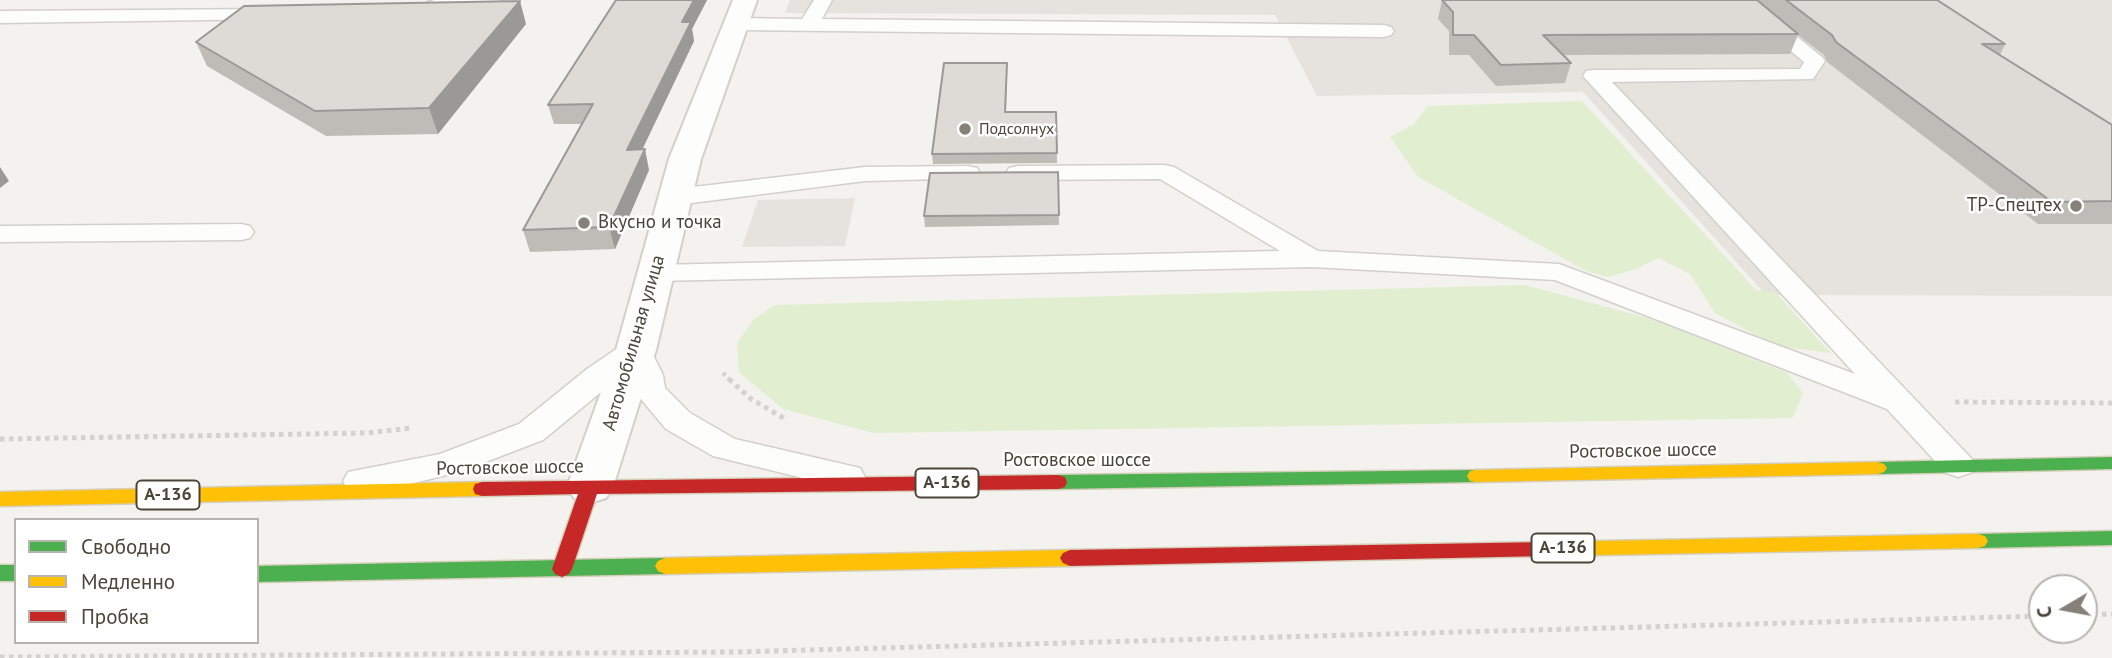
<!DOCTYPE html>
<html>
<head>
<meta charset="utf-8">
<style>
	body { margin:0 }
	#map { position:relative; width:2112px; height:658px; overflow:hidden; background:#f4f2ee; font-family:"PT Sans",sans-serif }
	canvas { display:block }
	.legend { position:absolute; left:14px; top:518px; width:245px; height:126px; box-sizing:border-box; background:#fff; border:2px solid #b7b4b0; margin:0; padding:9px 12px; list-style:none; font-size:21px; color:#4b4439 }
	.legend li { display:flex; align-items:center; gap:14px; height:35px }
	.legend b { width:35px; border:2px solid #b7b4b0 }
	.north { position:absolute; left:2028px; top:574px; width:70px; height:70px; box-sizing:border-box; background:#fff; border:2px solid #b7b4b0; border-radius:50%; rotate:260deg; font-size:19px; font-weight:700; line-height:28px; text-align:center; color:#4b4439 }
	.north::after { content:''; display:block; margin:auto; width:24px; height:32px; background:#868178; clip-path:polygon(50% 0,100% 100%,50% 72%,0 100%) }
</style>
</head>
<body>
<div id="map">
<canvas width="2112" height="658"></canvas>
<ul class="legend">
<li><b style="height:9px;background:#4caf50"></b>Свободно</li>
<li><b style="height:9px;background:#ffc107"></b>Медленно</li>
<li><b style="height:9px;background:#c62828"></b>Пробка</li>
</ul>
<div class="north">С</div>
</div>
<script>
const g = document.querySelector('canvas').getContext('2d');
g.lineJoin = 'round';
function fillPath(path, color) { g.fillStyle = color; g.fill(path, 'evenodd'); }
const shape = rows => new Path2D(rows.map(r => 'M' + r).join(''));
function stroke(path, color, width, dash) { g.strokeStyle = color; g.lineWidth = width; g.lineCap = dash ? 'butt' : 'round'; g.setLineDash(dash || []); g.stroke(path); }
function label(font, color, halo, rows, align = 'center') {
  g.font = font + ' "PT Sans",sans-serif'; g.lineWidth = 5; g.setLineDash([]); g.textBaseline = 'middle'; g.strokeStyle = halo; g.fillStyle = color; for (const [text, x, y, turn = 0] of rows) {
    g.save(); g.translate(x, y); g.rotate((+turn || 0) * Math.PI / 180); g.textAlign = isNaN(turn) ? turn : align; if (halo) g.strokeText(text, 0, 0); g.fillText(text, 0, 0); g.restore();
  }
}
fillPath(shape([
	[790,0,2112,0,2112,296,1766,295,1583,92,1317,96,1275,15,785,13]
]), '#e6e2de');
fillPath(shape([
	[1582,101,1756,290,1775,292,1831,353,1776,346,1715,313,1690,274,1658,258,1636,269,1608,277,1586,271,1418,177,1390,137,1414,124,1428,106],
	[1525,285,1658,321,1787,373,1803,393,1793,418,873,433,783,409,739,372,737,343,754,319,775,305]
]), '#e1eecf');
fillPath(shape([
	[855,198,845,246,742,247,758,200]
]), '#e6e3df');
const lane = shape([
	[435,0,502,0,493,6,435,12,428,10,426,6,428,2,435,0],
	[814,0,832,0,822,19,1384,25,1391,27,1394,31,1391,35,1384,37,736,30,726,24,736,18,802,19,814,0],
	[1731,0,1752,0,1822,57,1825,61,1813,79,1612,82,1970,457,1975,465,1970,473,1958,477,1946,473,1887,409,1555,280,1312,267,655,281,645,279,641,273,645,267,655,265,1280,251,1160,179,1018,180,1009,178,1006,173,1009,168,1018,166,1165,165,1174,167,1318,251,1559,264,1855,374,1583,76,1586,71,1594,70,1800,69,1804,62,1731,0],
	[270,9,277,11,280,15,277,19,0,23,0,11,270,9],
	[968,166,977,168,980,173,977,178,865,181,676,205,667,202,663,197,667,192,676,189,865,167,968,166],
	[241,224,250,226,254,232,250,238,241,240,0,242,0,226,241,224],
	[636,341,647,343,663,375,665,388,690,413,735,439,860,468,865,477,860,486,848,489,713,456,666,429,634,391,629,369,543,440,459,472,385,490,360,493,348,490,343,481,348,472,440,454,519,424,587,369,625,343,636,341]
]);
const street = shape([
	[733,0,757,0,701,159,656,350,613,487,606,498,590,503,574,498,567,487,616,350,669,159,733,0]
]);
const fast = shape([
	[2112,457,2112,469,1878,474,1872,472,1869,468,1872,464,1878,462,2112,457],
	[1476,470,1482,471,1485,476,1482,481,1476,482,1058,489,1051,487,1049,482,1051,477,1058,475,1476,470],
	[2112,531,2112,545,1978,548,1971,546,1968,541,1971,536,1978,534,2112,531],
	[665,558,672,561,675,566,672,571,665,574,257,582,257,566,665,558],
	[0,565,16,565,16,581,0,581,0,565]
]);
const slow = shape([
	[1878,462,1884,464,1887,468,1884,472,1878,474,1476,482,1470,481,1467,476,1470,471,1476,470,1878,462],
	[482,482,489,484,491,489,489,494,482,496,0,506,0,492,482,482],
	[1978,534,1985,536,1988,541,1985,546,1978,548,1547,556,1540,554,1537,549,1540,544,1547,542,1978,534],
	[1070,550,1077,553,1080,558,1077,563,1070,566,665,574,658,571,655,566,658,561,665,558,1070,550]
]);
const jam = shape([
	[1058,475,1065,477,1067,482,1065,487,1058,489,597,494,572,569,569,574,562,577,555,574,552,569,578,494,482,496,475,494,473,489,475,484,482,482,1058,475],
	[1547,542,1554,544,1557,549,1554,554,1547,556,1070,566,1063,563,1060,558,1063,553,1070,550,1547,542]
]);
stroke(lane, '#d2d0cb', 3);
stroke(street, '#d2d0cb', 4);
stroke(fast, '#d6cebb', 3);
stroke(slow, '#d6cebb', 3);
stroke(jam, '#d6cebb', 3);
stroke(shape([
	[723,373,731,381]
]), '#d3d2cc', 4.5, [3.5, 3.5]);
stroke(shape([
	[729,379,751,399,787,420],
	[1955,402,2112,403],
	[0,439,366,433,412,428],
	[2084,615,2112,614],
	[0,657,737,652,2042,616]
]), '#d3d2cc', 5, [4.5, 4.5]);
fillPath(lane, '#fdfdfc');
fillPath(street, '#fdfdfc');
fillPath(fast, '#4caf50');
fillPath(slow, '#ffc107');
fillPath(jam, '#c62828');
fillPath(shape([
	[616,0,707,0,692,29,694,41,642,150,649,170,615,249,530,252,523,230,582,124,554,124,548,105],
	[1442,0,1937,0,2005,44,2000,55,2112,125,2112,224,2038,224,1827,62,1824,55,1798,35,1790,54,1563,55,1571,63,1565,83,1496,86,1469,55,1449,55,1449,31,1438,19],
	[526,24,438,134,326,136,207,66,196,42],
	[1007,72,1006,112,1056,112,1057,163,933,164,932,154],
	[1058,172,1059,225,925,227,924,216]
]), '#bfbcb8');
fillPath(shape([
	[694,0,707,0,692,29,694,41,632,171,627,150,682,22],
	[520,1,526,24,438,134,429,108],
	[645,149,649,170,615,249,609,227],
	[0,167,9,181,0,188]
]), '#9b9996');
const building = shape([
	[616,0,694,0,682,22,691,22,627,150,645,149,609,227,523,230,593,104,548,105,616,0],
	[1442,0,1757,0,1798,34,1543,35,1571,63,1501,65,1474,35,1453,35,1453,12,1442,0],
	[1786,0,1937,0,2005,44,1982,44,2112,125,2112,201,2052,202,1836,42,1832,35,1786,0],
	[520,1,429,108,315,111,196,42,244,6,520,1],
	[944,63,1007,63,1005,112,1056,112,1057,153,932,154,944,63],
	[1058,172,1059,215,924,216,930,173,1058,172]
]);
fillPath(building, '#dedbd6');
stroke(building, '#9b9996', 2);
for (const [x, y, r, color] of [
	[965,129,7,"#868178"],
	[2076,206,7,"#868178"],
	[584,223,7,"#868178"]
]) { const dot = new Path2D(); dot.arc(x, y, r, 0, 2 * Math.PI); g.fillStyle = color; g.fill(dot); stroke(dot, '#fff', 2.5); }
label('16px', '#4b4439', '#fff', [
	["Подсолнух",979,129]
], 'left');
for (const [x, y, w] of [
	[947,483,63],
	[168,495,63],
	[1563,548,63]
]) { const box = new Path2D(); box.roundRect(x - w / 2, y - 14.5, w, 29, 5); g.fillStyle = '#fff'; g.fill(box); stroke(box, '#4b4439', 2); }
label('bold 18px', '#4b4439', null, [
	["А-136",947,483],
	["А-136",168,495],
	["А-136",1563,548]
]);
label('19px', '#4b4439', '#fff', [
	["ТР-Спецтех",2062,206],
	["Вкусно и точка",598,223,"left"]
], 'right');
label('19px', '#4b4439', '#fff', [
	["Автомобильная улица",634,343,-74],
	["Ростовское шоссе",1643,451,-1],
	["Ростовское шоссе",1077,461],
	["Ростовское шоссе",510,468,-1]
]);
</script>
</body>
</html>
